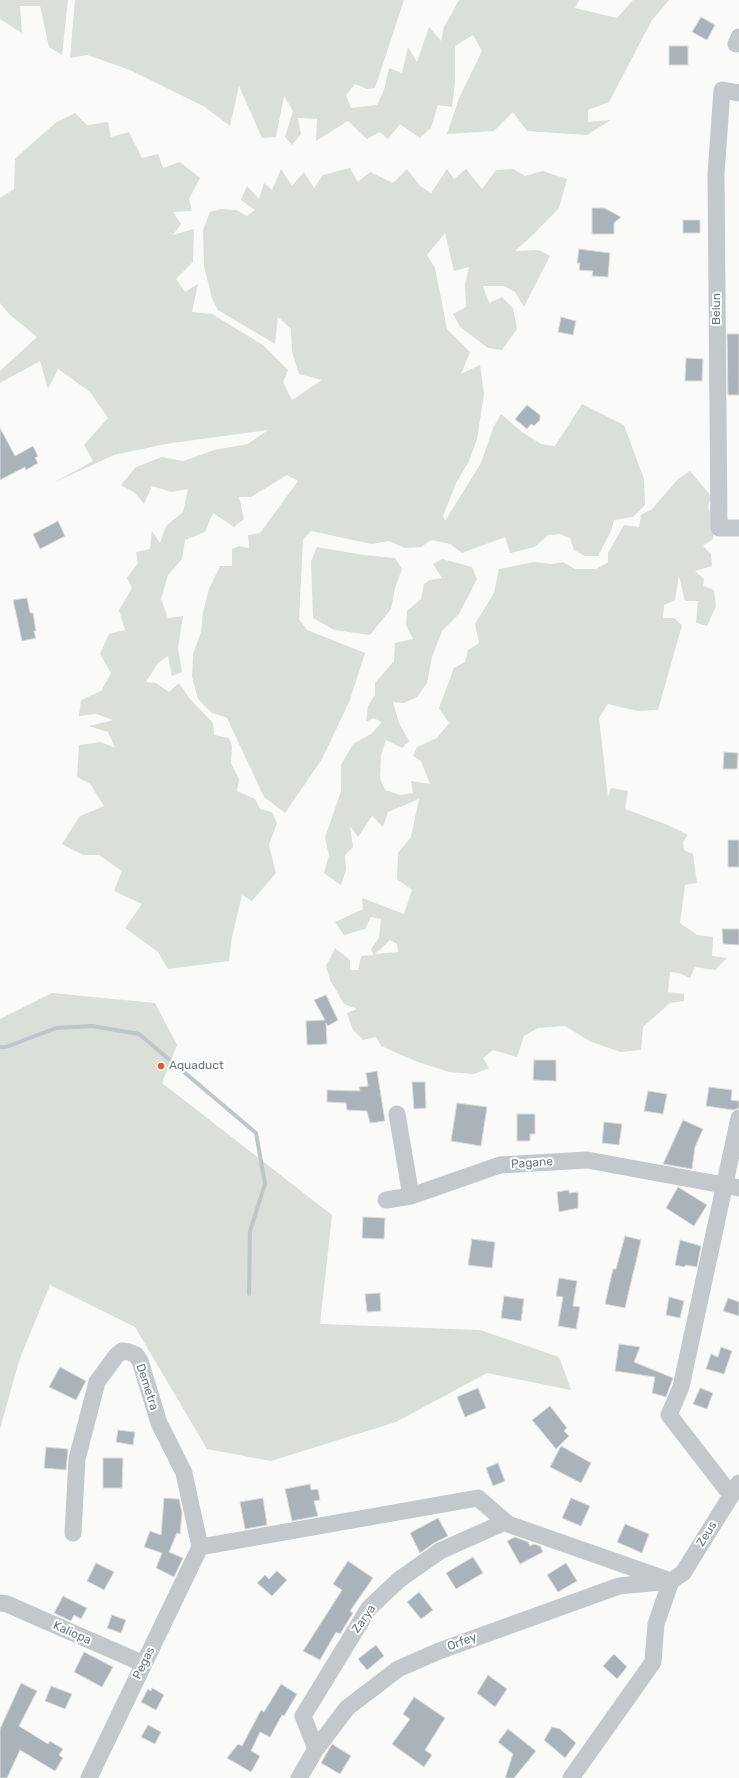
<!DOCTYPE html>
<html>
<head>
<meta charset="utf-8">
<style>
	body { margin:0 }
	canvas { display:block; background:#fafaf8 }
</style>
</head>
<body>
<canvas width="739" height="1778"></canvas>
<script>
const g = document.querySelector('canvas').getContext('2d');
g.lineJoin = 'round';
function fillPath(path, color) { g.fillStyle = color; g.fill(path, 'evenodd'); }
const shape = rows => new Path2D(rows.map(r => 'M' + r).join(''));
function stroke(path, color, width, dash) { g.strokeStyle = color; g.lineWidth = width; g.lineCap = dash ? 'butt' : 'round'; g.setLineDash(dash || []); g.stroke(path); }
function label(font, color, halo, rows, align = 'center') {
  g.font = font + ' Rubik,sans-serif'; g.lineWidth = 4; g.setLineDash([]); g.textBaseline = 'middle'; g.strokeStyle = halo; g.fillStyle = color; for (const [text, x, y, turn = 0] of rows) {
    g.save(); g.translate(x, y); g.rotate((+turn || 0) * Math.PI / 180); g.textAlign = isNaN(turn) ? turn : align; if (halo) g.strokeText(text, 0, 0); g.fillText(text, 0, 0); g.restore();
  }
}
fillPath(shape([
	[0,0,68,0,62,55,49,47,40,6,20,6,22,33,0,19],
	[75,0,404,0,375,88,367,89,355,84,346,95,351,108,377,105,384,90,389,68,402,73,408,47,417,62,429,27,441,41,444,27,459,0,579,0,575,8,617,18,633,0,669,0,652,20,609,102,588,110,588,122,611,120,587,135,527,131,513,112,494,131,447,134,459,98,482,51,473,35,455,46,455,83,452,107,438,105,431,128,420,138,400,124,388,139,380,132,367,139,348,121,316,141,317,119,298,118,301,134,292,145,285,137,293,111,284,96,276,137,262,138,239,86,230,126,205,107,130,70,87,55,70,58],
	[75,113,87,125,108,122,111,137,129,132,142,158,158,154,163,168,180,162,200,178,189,199,192,211,173,212,181,224,173,235,194,229,193,262,176,279,185,292,198,284,192,312,212,314,263,345,288,370,283,382,292,400,322,380,299,374,292,352,291,329,278,317,275,344,218,310,212,298,204,266,203,230,210,212,221,209,236,210,247,216,255,210,241,200,247,186,259,199,264,183,272,190,281,169,292,186,304,172,314,188,323,175,350,168,358,182,370,172,393,183,407,169,420,186,431,193,447,169,454,179,466,169,482,189,496,170,513,169,525,176,543,171,567,179,559,208,534,234,515,251,539,250,550,256,524,307,515,292,504,286,483,286,489,303,502,297,513,308,517,329,502,350,488,348,460,327,453,314,466,307,465,284,469,267,454,271,445,233,427,255,435,268,447,329,470,352,461,374,480,365,484,394,477,439,469,461,456,483,443,516,445,521,481,463,493,428,501,414,522,432,541,444,555,446,582,404,624,425,644,479,645,505,633,517,614,520,611,531,598,556,585,556,574,550,570,538,560,534,548,535,535,547,510,553,505,537,462,553,450,544,431,540,421,547,405,548,389,541,372,544,311,531,303,540,299,619,307,630,365,653,350,700,322,759,285,813,264,797,227,718,212,713,198,699,192,677,193,654,201,632,203,612,209,589,220,566,232,566,232,549,239,546,249,548,248,535,260,533,298,481,287,475,251,497,239,497,244,519,234,527,213,513,205,532,185,540,182,559,168,575,161,599,168,618,183,616,178,648,182,672,172,676,168,656,158,663,146,682,156,683,169,692,179,683,190,699,213,723,214,735,229,738,232,746,231,763,239,779,237,791,255,799,260,809,272,812,277,823,269,845,276,873,252,901,242,895,232,937,229,961,168,969,158,952,125,928,142,904,114,891,122,871,99,855,83,855,62,844,80,816,104,806,90,784,77,777,79,745,101,742,115,748,108,732,89,726,113,720,96,714,79,716,81,700,101,691,111,673,100,654,109,634,125,630,119,610,132,588,127,578,138,563,136,552,150,549,152,531,160,543,166,526,183,512,188,489,171,492,152,486,144,504,135,493,121,485,136,467,162,457,184,461,214,450,248,444,268,430,165,444,114,455,53,483,93,461,84,445,108,418,90,392,58,369,48,389,40,361,0,383,0,371,37,337,9,314,0,303,0,198,14,189,15,159,55,123],
	[690,471,711,496,708,508,715,523,713,539,703,546,711,554,712,566,695,571,704,579,703,586,714,590,716,606,707,626,696,623,698,601,685,601,679,576,675,600,664,605,663,618,674,618,682,625,658,710,638,711,608,704,599,718,608,797,611,788,628,791,625,809,668,825,688,835,683,842,684,850,693,854,697,883,685,885,680,923,697,935,713,937,712,956,727,958,715,970,695,967,690,978,679,973,670,972,668,992,684,994,684,1001,670,1003,643,1027,641,1050,621,1052,591,1042,565,1026,538,1028,524,1036,517,1057,493,1050,483,1058,489,1068,474,1074,449,1072,415,1061,381,1046,376,1037,363,1040,353,1030,347,1013,357,1009,344,1004,330,980,326,966,335,948,350,960,350,970,358,970,361,956,374,955,371,949,379,938,381,919,371,917,365,929,344,935,335,922,363,909,362,898,404,914,412,890,397,879,398,853,411,837,419,799,388,812,383,827,372,816,358,837,350,826,353,847,345,855,346,870,341,885,324,873,329,855,325,838,341,791,341,765,353,744,371,734,382,722,373,718,366,722,368,706,375,695,375,683,394,661,395,643,413,639,406,625,407,611,421,599,424,584,430,580,442,578,433,564,442,559,472,567,477,579,459,614,442,631,432,657,427,683,417,697,404,703,393,702,399,723,409,741,402,748,386,740,381,755,380,778,385,790,400,795,413,793,411,781,430,784,421,761,413,756,417,747,437,738,449,723,439,708,454,668,465,662,468,650,479,643,475,624,494,593,499,569,534,562,553,564,563,562,575,569,596,569,608,562,608,553,624,525,639,527,641,515,652,509,678,479],
	[390,940,397,944,398,952,375,954],
	[317,547,363,555,395,558,402,569,395,588,391,609,370,635,334,630,313,618,311,561],
	[52,993,155,1003,177,1045,162,1083,332,1215,320,1324,480,1330,559,1357,571,1390,487,1373,396,1422,271,1461,207,1449,135,1327,50,1285,19,1361,0,1429,0,1019]
]), '#dadfd7');
stroke(shape([
	[0,1047,6,1047,56,1028,92,1026,139,1034,256,1133,265,1184,250,1231,249,1294]
]), '#bbc7cb', 4);
const building = shape([
	[701,17,715,25,707,40,692,32,701,17],
	[669,46,688,46,688,65,669,65,669,46],
	[592,208,604,208,621,217,614,223,614,234,592,234,592,208],
	[683,220,700,220,700,233,683,233,683,220],
	[579,249,610,253,608,277,592,276,593,271,579,270,580,263,577,263,579,249],
	[561,317,576,321,573,335,558,332,561,317],
	[727,334,739,334,739,395,728,395,727,334],
	[686,358,703,359,702,381,685,381,686,358],
	[527,405,540,415,540,420,534,426,531,424,527,429,515,419,527,405],
	[0,428,15,456,33,446,38,456,35,458,38,463,26,470,25,467,0,480,0,428],
	[58,521,65,536,40,549,33,534,58,521],
	[27,598,30,613,33,613,36,631,34,631,36,638,22,641,13,600,27,598],
	[724,752,738,753,737,769,723,769,724,752],
	[728,840,739,840,739,867,728,867,728,840],
	[722,929,739,929,739,945,723,944,722,929],
	[326,995,338,1020,328,1026,326,1023,327,1044,307,1045,306,1021,325,1020,314,1000,326,995],
	[534,1060,556,1060,556,1081,533,1080,534,1060],
	[377,1071,385,1121,370,1123,367,1111,347,1110,346,1103,327,1102,327,1090,360,1091,359,1087,368,1086,366,1073,377,1071],
	[412,1082,425,1082,426,1108,414,1109,412,1082],
	[709,1087,732,1090,731,1100,739,1101,739,1108,733,1110,706,1106,709,1087],
	[648,1091,667,1094,663,1114,644,1111,648,1091],
	[457,1103,487,1107,481,1146,451,1141,457,1103],
	[517,1114,535,1114,535,1134,530,1134,530,1141,517,1141,517,1114],
	[683,1120,703,1129,695,1147,692,1169,663,1164,683,1120],
	[604,1122,622,1124,619,1145,602,1143,604,1122],
	[678,1187,707,1205,694,1226,666,1208,678,1187],
	[569,1190,569,1193,578,1192,578,1208,559,1212,557,1192,569,1190],
	[363,1217,385,1218,384,1239,362,1238,363,1217],
	[625,1236,641,1240,625,1308,605,1304,613,1269,616,1269,625,1236],
	[472,1239,495,1242,492,1268,468,1265,472,1239],
	[680,1240,701,1246,697,1267,686,1265,684,1267,675,1265,680,1240],
	[559,1278,577,1281,573,1306,580,1307,576,1329,558,1326,563,1297,556,1296,559,1278],
	[380,1293,381,1311,367,1312,365,1294,380,1293],
	[504,1296,524,1299,521,1321,501,1318,504,1296],
	[669,1297,684,1301,680,1318,666,1315,669,1297],
	[728,1298,739,1302,739,1316,723,1311,728,1298],
	[619,1344,640,1347,634,1362,673,1378,666,1397,652,1393,655,1377,615,1371,619,1344],
	[721,1347,732,1351,724,1374,706,1369,711,1354,718,1357,721,1347],
	[60,1367,86,1381,76,1400,49,1387,60,1367],
	[478,1388,486,1408,465,1417,457,1397,478,1388],
	[700,1388,713,1393,707,1409,693,1404,700,1388],
	[550,1406,567,1428,564,1431,569,1436,556,1449,532,1420,550,1406],
	[118,1430,135,1432,133,1445,116,1442,118,1430],
	[561,1446,591,1463,581,1483,550,1467,561,1446],
	[46,1447,68,1449,66,1470,44,1468,46,1447],
	[103,1458,123,1458,122,1488,103,1488,103,1458],
	[498,1463,505,1481,493,1486,486,1468,498,1463],
	[310,1484,311,1490,318,1489,320,1500,314,1501,318,1516,292,1521,285,1489,310,1484],
	[164,1498,179,1499,182,1513,180,1534,177,1533,169,1552,183,1558,174,1577,156,1568,162,1553,144,1547,150,1531,161,1535,164,1498],
	[263,1498,267,1525,245,1529,240,1502,263,1498],
	[571,1498,590,1506,581,1526,562,1518,571,1498],
	[438,1518,448,1536,434,1543,420,1553,410,1533,438,1518],
	[625,1524,649,1534,642,1553,617,1542,625,1524],
	[515,1537,528,1542,530,1546,534,1544,540,1546,543,1552,520,1564,507,1541,515,1537],
	[473,1557,483,1573,456,1589,446,1573,473,1557],
	[348,1561,373,1578,350,1611,353,1613,340,1634,336,1632,320,1660,303,1651,342,1590,333,1584,348,1561],
	[96,1563,114,1572,104,1590,87,1581,96,1563],
	[566,1563,577,1581,558,1592,547,1575,566,1563],
	[277,1571,287,1580,272,1596,257,1583,265,1575,269,1579,277,1571],
	[419,1592,433,1610,421,1619,407,1602,419,1592],
	[63,1596,87,1608,81,1619,74,1615,71,1621,54,1613,63,1596],
	[112,1615,126,1620,121,1633,107,1628,112,1615],
	[376,1645,384,1656,367,1670,358,1659,376,1645],
	[84,1652,113,1667,102,1687,74,1672,84,1652],
	[614,1654,627,1667,617,1679,603,1666,614,1654],
	[488,1675,507,1689,495,1707,477,1693,488,1675],
	[21,1683,37,1691,19,1726,48,1744,50,1741,63,1749,59,1755,63,1758,55,1771,20,1750,7,1778,0,1778,0,1729,21,1683],
	[281,1684,297,1694,284,1716,282,1715,270,1737,260,1732,251,1751,260,1756,251,1772,227,1758,238,1744,242,1746,261,1710,264,1712,281,1684],
	[51,1686,72,1694,65,1709,45,1701,51,1686],
	[152,1688,164,1695,156,1710,141,1702,148,1689,151,1691,152,1688],
	[414,1697,445,1718,425,1750,432,1755,424,1767,392,1744,410,1719,403,1714,414,1697],
	[148,1725,161,1732,155,1744,141,1737,148,1725],
	[552,1727,560,1729,576,1743,565,1758,544,1740,552,1727],
	[508,1729,536,1751,514,1778,505,1778,513,1754,498,1742,508,1729],
	[332,1744,351,1756,340,1774,321,1763,332,1744]
]);
fillPath(building, '#aab3b9');
stroke(building, '#dcdcda', 1);
stroke(shape([
	[736,44,739,37],
	[739,93,722,90,716,174,719,528,739,528],
	[397,1114,411,1196,500,1165,587,1160,739,1188],
	[386,1200,411,1196],
	[731,1495,669,1415,681,1387,739,1118],
	[73,1533,77,1459,97,1382,116,1356,122,1351,129,1352,136,1355,140,1361,159,1423,184,1473,200,1547],
	[200,1547,478,1498,508,1524,665,1579],
	[0,1603,7,1604,144,1664],
	[316,1749,303,1716,369,1608,400,1579,440,1551,505,1522],
	[89,1778,200,1547],
	[299,1778,316,1749,347,1708,398,1669,439,1651,619,1586,671,1581,683,1573,739,1483],
	[571,1778,653,1662,656,1624,671,1581]
]), '#c3c8cc', 17);
for (const [x, y, r, color] of [
	[161,1066,4,"#e4572e"]
]) { const dot = new Path2D(); dot.arc(x, y, r, 0, 2 * Math.PI); g.fillStyle = color; g.fill(dot); stroke(dot, '#fff', 1.5); }
label('12px', '#657683', '#fff', [
	["Belun",717,309,-90],
	["Pagane",532,1163,-4],
	["Demetra",147,1387,72],
	["Zeus",707,1534,-58],
	["Zarya",364,1619,-55],
	["Kaliopa",72,1633,24],
	["Orfey",462,1642,-20],
	["Pegas",144,1663,-64]
]);
label('12px', '#657683', '#fff', [
	["Aquaduct",169,1066]
], 'left');
</script>
</body>
</html>
